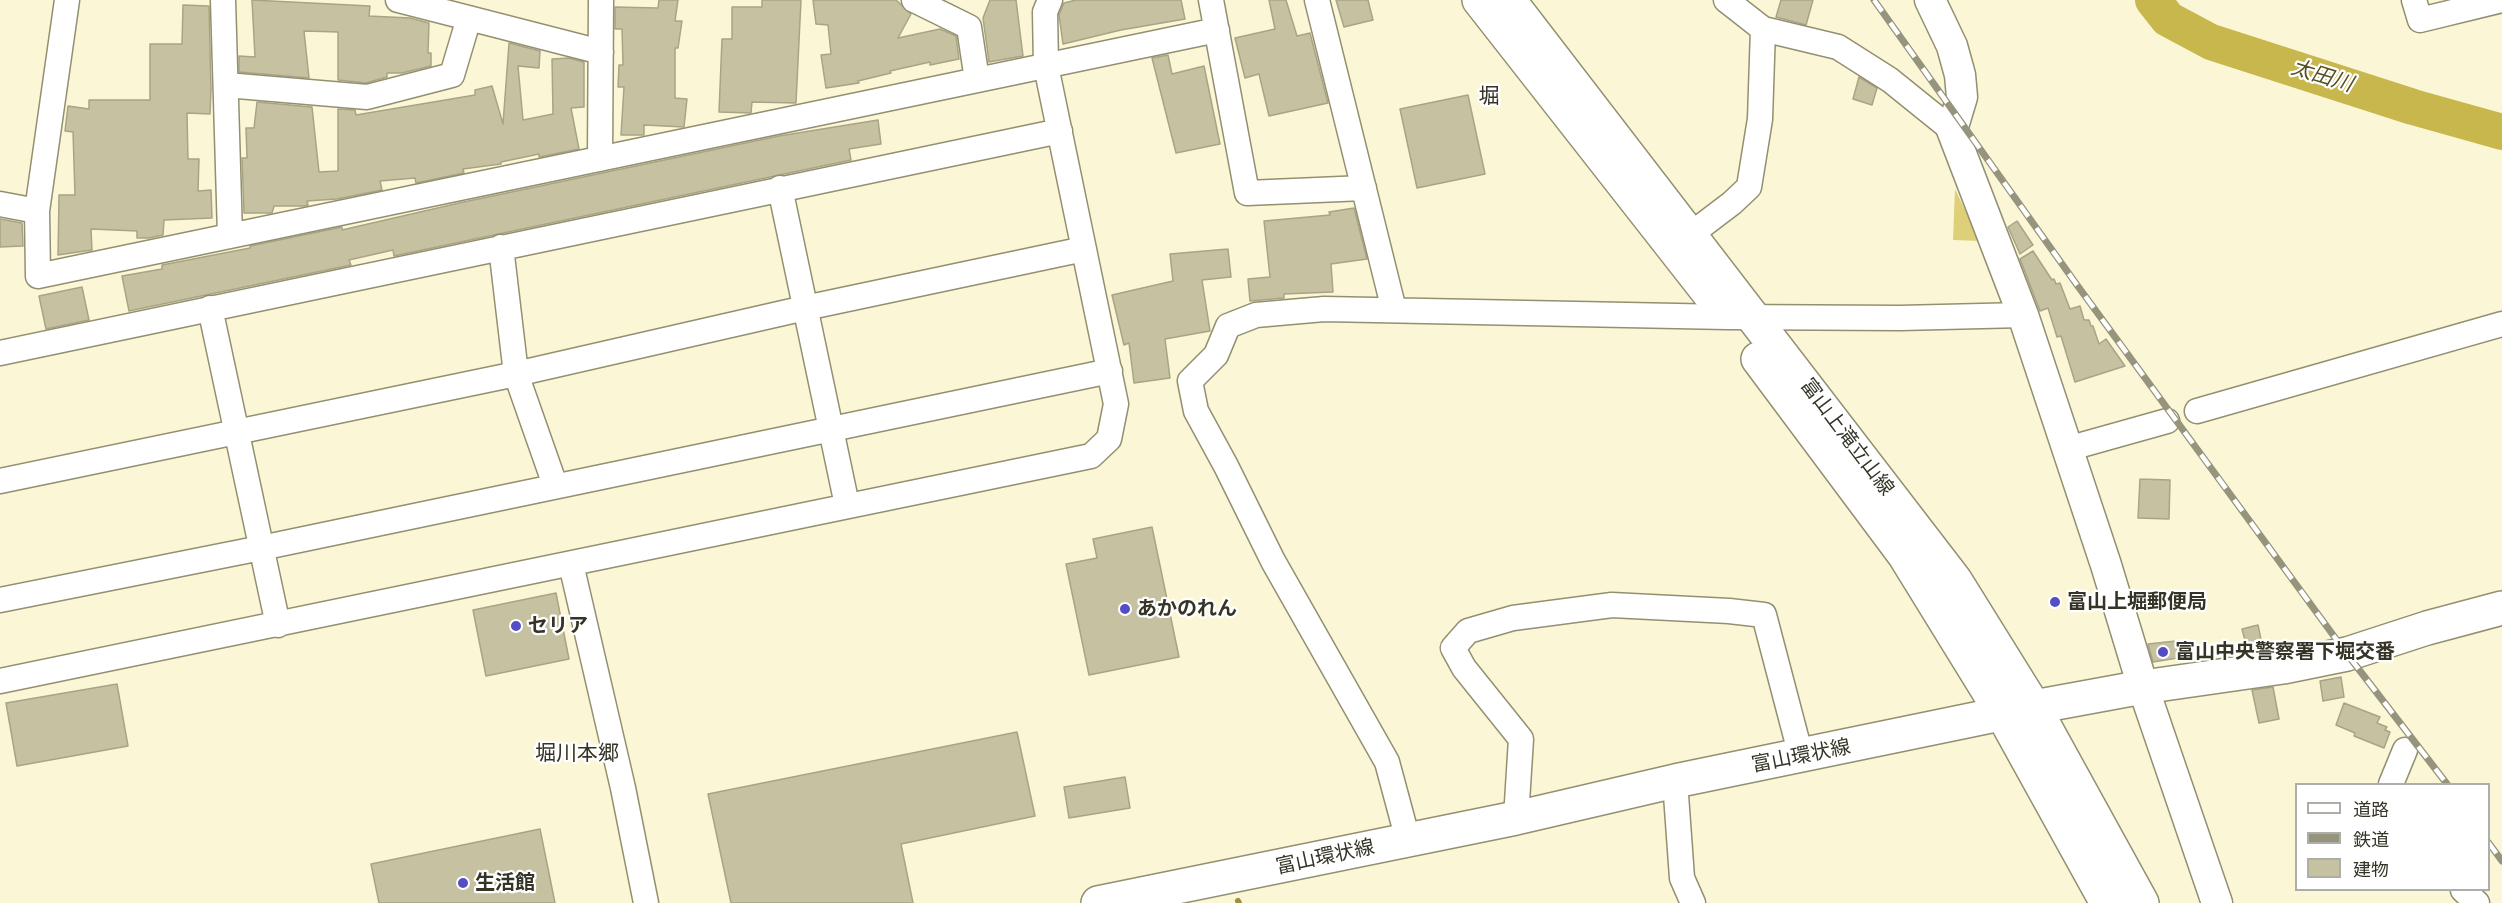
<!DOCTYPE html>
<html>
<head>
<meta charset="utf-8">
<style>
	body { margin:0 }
	#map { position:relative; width:2502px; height:903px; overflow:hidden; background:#fbf7d6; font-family:"Public Sans","Noto Sans JP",sans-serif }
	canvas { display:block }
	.legend { position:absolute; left:2295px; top:783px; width:195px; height:108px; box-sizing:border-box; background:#fff; border:2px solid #aeaea9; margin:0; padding:8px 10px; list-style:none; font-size:18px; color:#353427 }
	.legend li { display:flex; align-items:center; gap:12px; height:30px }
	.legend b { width:30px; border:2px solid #aeaea9 }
</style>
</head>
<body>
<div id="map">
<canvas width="2502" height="903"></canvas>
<ul class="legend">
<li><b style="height:8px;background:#fff"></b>道路</li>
<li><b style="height:8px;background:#96947d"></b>鉄道</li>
<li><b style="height:16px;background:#c5c1a1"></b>建物</li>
</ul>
</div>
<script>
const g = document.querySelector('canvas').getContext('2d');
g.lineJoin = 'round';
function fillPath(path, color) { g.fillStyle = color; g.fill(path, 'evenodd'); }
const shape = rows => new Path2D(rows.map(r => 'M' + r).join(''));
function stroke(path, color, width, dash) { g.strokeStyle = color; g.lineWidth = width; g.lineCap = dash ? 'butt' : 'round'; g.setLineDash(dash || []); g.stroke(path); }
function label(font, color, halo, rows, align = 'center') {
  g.font = font + ' "Public Sans","Noto Sans JP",sans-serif'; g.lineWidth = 4.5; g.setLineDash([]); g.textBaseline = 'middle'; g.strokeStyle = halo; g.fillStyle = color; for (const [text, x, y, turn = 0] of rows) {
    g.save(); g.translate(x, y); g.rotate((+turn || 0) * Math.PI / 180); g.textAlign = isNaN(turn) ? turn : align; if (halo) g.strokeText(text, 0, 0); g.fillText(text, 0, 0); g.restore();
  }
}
fillPath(shape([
	[1955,189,1980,241,1953,240]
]), '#ddd079');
stroke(shape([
	[1238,901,1239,903]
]), '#9c9041', 6);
stroke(shape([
	[2153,0,2168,19,2211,42,2413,107,2502,132]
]), '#c8b74c', 36);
const building = shape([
	[252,0,370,6,369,16,410,18,429,23,428,53,431,53,431,66,402,73,387,73,387,77,366,83,338,80,338,32,304,31,309,78,239,72,239,56,255,57,252,0],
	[659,0,678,0,675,21,682,21,678,48,675,48,675,98,687,99,684,127,644,125,644,135,621,135,624,87,618,87,619,65,623,65,622,29,615,29,615,7,658,8,659,0],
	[762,0,801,0,796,103,752,102,751,113,719,112,722,39,732,39,732,7,762,7,762,0],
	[813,0,896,0,911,14,898,38,940,29,956,36,959,59,930,65,930,62,890,71,891,73,858,81,859,83,826,88,821,55,831,54,828,25,816,24,813,0],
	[990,0,1016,0,1023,56,989,62,983,18,990,0],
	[1076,0,1181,0,1185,19,1121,30,1063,44,1059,15,1064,3,1076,0],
	[1269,0,1286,0,1297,36,1310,33,1328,103,1269,116,1259,74,1245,78,1235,38,1275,29,1269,0],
	[1336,0,1368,0,1373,20,1344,27,1336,0],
	[1781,0,1813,0,1806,25,1776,17,1781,0],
	[183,5,209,6,211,90,210,114,187,113,188,159,199,159,198,191,211,190,212,218,164,220,163,235,149,238,137,238,137,231,91,229,92,250,58,255,59,195,75,195,73,132,65,131,68,106,89,109,89,100,150,100,150,44,182,44,183,5],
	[509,43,540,51,539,68,518,66,523,120,553,114,552,59,569,58,584,62,584,107,571,108,579,149,539,157,539,154,501,162,501,164,463,169,464,173,416,183,415,178,380,181,382,190,337,199,307,201,308,205,305,206,274,206,272,213,244,213,242,158,247,158,246,128,254,128,257,102,312,107,319,172,338,171,338,109,355,110,356,115,475,95,475,90,492,86,503,124,509,43],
	[1168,55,1172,74,1204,66,1220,144,1176,153,1152,58,1168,55],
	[1859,77,1877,88,1872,105,1853,99,1859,77],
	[1468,95,1485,174,1417,188,1400,109,1468,95],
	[878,120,881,144,849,149,851,160,394,256,393,250,349,260,351,265,129,311,122,276,162,269,162,265,250,248,250,246,342,227,342,230,459,203,779,136,878,120],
	[1354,208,1367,259,1331,264,1333,292,1284,294,1284,298,1250,301,1248,279,1270,277,1264,221,1330,215,1329,212,1354,208],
	[0,219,22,223,23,246,0,247,0,219],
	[2017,221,2033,245,2020,254,2008,227,2017,221],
	[1228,249,1231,277,1202,280,1210,331,1165,339,1170,378,1134,383,1129,343,1124,345,1112,295,1173,281,1170,254,1228,249],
	[2033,251,2052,280,2054,279,2056,284,2060,283,2070,309,2080,306,2084,320,2089,320,2091,326,2093,326,2099,344,2106,339,2125,366,2075,382,2061,336,2057,337,2048,308,2040,311,2020,259,2033,251],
	[82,287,89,320,46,329,39,296,82,287],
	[2140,479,2170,480,2169,519,2138,518,2140,479],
	[1152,527,1179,657,1089,675,1066,564,1097,558,1093,539,1152,527],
	[556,593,569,659,486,676,473,610,556,593],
	[2258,625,2263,649,2248,652,2242,629,2258,625],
	[2176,641,2178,658,2153,662,2148,644,2176,641],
	[2341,677,2344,697,2323,701,2320,681,2341,677],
	[117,684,128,746,17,766,6,703,117,684],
	[2273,687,2279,719,2259,723,2252,690,2273,687],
	[2344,703,2380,717,2377,723,2387,727,2385,730,2390,732,2384,748,2354,736,2355,733,2336,725,2344,703],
	[1017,732,1035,816,901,844,913,903,731,903,708,794,1017,732],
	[1125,777,1130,808,1069,818,1064,787,1125,777],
	[540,829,555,903,379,903,371,864,540,829]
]);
fillPath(building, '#c5c1a1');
stroke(building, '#a8a486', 1.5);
const minor = shape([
	[223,0,230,235],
	[398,0,601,52],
	[914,0,969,27,977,80],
	[1211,0,1247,193,1364,188],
	[1317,0,1394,310],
	[1726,0,1763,29,1838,47,1890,80,1952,130],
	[2414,0,2420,20,2502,0],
	[226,85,367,97,452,75,469,18],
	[600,159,601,0],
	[780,188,847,505],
	[0,204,37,211,38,276,1217,30],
	[37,211,67,0],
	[1678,244,1732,203,1749,187,1760,119,1763,29],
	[501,247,516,374,555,485],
	[210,308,278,625],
	[0,353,1060,131],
	[2197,411,2502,324],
	[2067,449,2167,421],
	[0,481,516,374,805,308,1084,249],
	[571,564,623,788,646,903],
	[0,600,261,548,1110,371],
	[0,681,1091,456,1109,439,1116,404,1046,66,1045,12,1050,0],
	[1675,781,1682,878,1693,903],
	[2391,784,2405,750],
	[1516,818,1521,739,1464,668,1453,648,1468,631,1513,618,1612,605,1729,611,1764,615,1801,756],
	[1408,840,1387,762,1273,561,1226,466,1196,411,1190,381,1216,355,1228,326,1256,315,1324,309,1727,317,1900,318,2023,315],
	[2463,890,2477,903]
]);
const tertiary = shape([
	[1930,0,1952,46,1960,75,1962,97,1952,130,2023,315,2106,565,2143,687,2217,903]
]);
const primary = shape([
	[1479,0,1711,296],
	[1509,0,1955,580,2034,707,2142,903],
	[1758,359,1905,556,2003,715,2107,903],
	[1098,903,1516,818,1675,781,2034,707,2143,687,2283,667,2347,654,2427,628,2502,608]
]);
stroke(minor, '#938f71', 27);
stroke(tertiary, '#938f71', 33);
stroke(primary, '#938f71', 36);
stroke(minor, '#fff', 24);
stroke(tertiary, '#fff', 30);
stroke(primary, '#fff', 33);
const rail = shape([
	[1874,0,2077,285,2347,654,2447,784],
	[2488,842,2502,861]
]);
stroke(rail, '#96947d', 7);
stroke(rail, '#fff', 4.5, [14]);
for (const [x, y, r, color] of [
	[2055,602,6,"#544dc4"],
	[1125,609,6,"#544dc4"],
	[516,626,6,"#544dc4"],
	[2163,652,6,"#544dc4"],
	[463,883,6,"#544dc4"]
]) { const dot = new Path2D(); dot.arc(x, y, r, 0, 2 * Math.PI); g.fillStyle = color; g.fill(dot); stroke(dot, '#fff', 2); }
label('20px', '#353427', '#fff', [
	["富山上滝立山線",1847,437,53],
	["富山環状線",1801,756,-11],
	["富山環状線",1325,857,-12]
]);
label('bold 20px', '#353427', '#fff', [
	["富山上堀郵便局",2067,602],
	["あかのれん",1137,609],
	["セリア",528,626],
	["富山中央警察署下堀交番",2175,652],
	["生活館",475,883]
], 'left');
label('italic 21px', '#575024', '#fff', [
	["太田川",2322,76,17]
]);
label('21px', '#353427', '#fff', [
	["堀",1489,97],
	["堀川本郷",577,754]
]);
</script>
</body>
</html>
